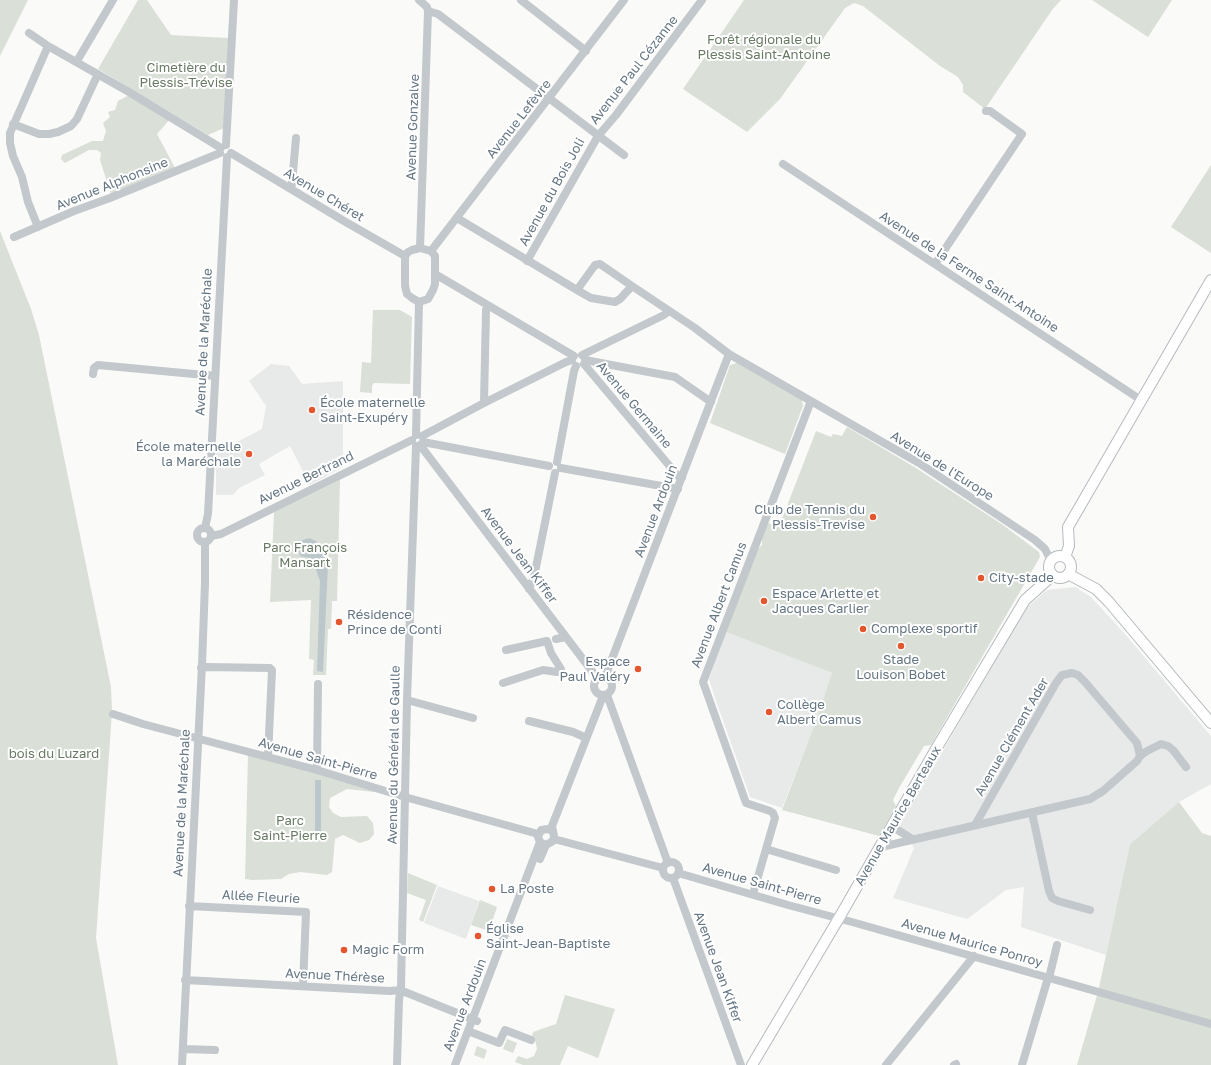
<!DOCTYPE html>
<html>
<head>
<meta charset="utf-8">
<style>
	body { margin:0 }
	canvas { display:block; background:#fafaf8 }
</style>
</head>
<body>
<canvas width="1211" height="1065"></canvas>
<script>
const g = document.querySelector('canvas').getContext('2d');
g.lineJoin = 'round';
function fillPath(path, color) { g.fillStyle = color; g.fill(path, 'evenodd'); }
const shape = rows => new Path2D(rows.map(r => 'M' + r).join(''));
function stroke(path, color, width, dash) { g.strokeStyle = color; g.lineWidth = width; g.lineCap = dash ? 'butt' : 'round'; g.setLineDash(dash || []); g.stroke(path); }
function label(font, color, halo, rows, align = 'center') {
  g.font = font + ' "Golos Text",sans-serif'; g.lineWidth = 4; g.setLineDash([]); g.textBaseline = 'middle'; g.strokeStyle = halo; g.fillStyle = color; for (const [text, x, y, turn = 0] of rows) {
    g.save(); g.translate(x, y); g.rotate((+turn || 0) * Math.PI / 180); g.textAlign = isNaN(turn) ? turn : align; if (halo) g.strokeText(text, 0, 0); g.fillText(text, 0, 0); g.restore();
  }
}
fillPath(shape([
	[271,364,289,366,302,384,343,381,343,467,310,485,290,446,259,464,265,475,239,488,233,495,216,495,216,453,262,429,266,406,249,381],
	[1075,587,1091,597,1125,634,1211,736,1211,784,1179,802,1130,844,1106,955,1021,927,1024,887,1006,890,967,919,893,898,914,848,900,825,1025,609,1047,590],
	[726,632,832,673,814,726,782,808,750,797,715,698,709,679],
	[438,886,479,901,466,939,424,923]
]), '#e8e9e9');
fillPath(shape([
	[0,0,28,0,0,56],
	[138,0,147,0,171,35,228,38,224,128,208,135,98,69],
	[744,0,1061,0,1052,10,985,109,963,92,963,85,958,77,940,66,863,6,854,3,845,8,780,99,747,132,683,89],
	[1092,0,1172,0,1148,37],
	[129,95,170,119,157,134,175,168,111,194,100,160,101,153,97,150,89,150,65,163,61,159,62,155,92,141,103,141,106,131,103,123,110,117,108,112,115,110,118,101],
	[1211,165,1211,253,1171,227],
	[0,231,31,309,39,335,111,687,112,712,96,938,118,1065,0,1065],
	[373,310,400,310,412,317,410,384,374,383,372,386,372,393,360,392,362,362,371,363],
	[737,363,802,400,803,406,785,454,710,423,730,365],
	[847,427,916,468,1003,525,1039,552,1040,557,931,745,924,746,899,788,893,800,896,806,879,836,782,810,814,726,832,673,726,632,757,550,762,545,762,537,768,523,776,526,778,523,780,524,816,431,831,437,833,434,842,436],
	[340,480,337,601,332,601,331,629,328,629,326,675,313,675,314,660,309,659,311,600,270,602,274,512],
	[248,754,374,788,374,792,347,789,330,798,329,807,333,813,341,817,367,816,373,823,374,834,369,840,360,843,343,835,335,839,332,872,327,875,300,872,289,874,281,879,252,880,245,879],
	[1179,802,1202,833,1211,836,1211,1065,1077,1065,1098,992,1130,844],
	[408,873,437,885,423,922,419,920,426,900,407,893],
	[480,900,497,907,489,931,471,925],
	[565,995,615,1009,598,1058,568,1046,560,1065,523,1065,515,1062,518,1056,527,1059,534,1056,537,1049,535,1040,532,1037,533,1032,556,1024],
	[507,1039,517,1043,513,1053,503,1049],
	[477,1046,487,1050,484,1059,474,1055]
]), '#dadfd7');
fillPath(shape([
	[309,538,316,541,328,564,323,672,317,671,320,581,314,564,309,558,300,556,298,546,300,541],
	[315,780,321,780,321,836,315,835]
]), '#bbc7cb');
const major = shape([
	'1049 567a11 11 0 1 1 22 0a11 11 0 1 1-22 0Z',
	[1065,557,1069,546,1068,527,1211,280],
	[1068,574,1096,589,1109,602,1211,723],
	[752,1065,839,918,936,749,1025,600,1053,575]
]);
stroke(major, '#b5babe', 12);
stroke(shape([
	[419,0,427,7,428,11,420,248],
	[521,0,586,51],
	[428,11,438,14,624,155],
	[29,33,48,46,129,92,221,148],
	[77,61,113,0],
	[13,124,39,134,49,134,58,132,71,126,77,119,98,74],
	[226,145,234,0],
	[231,153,344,221,405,256],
	[783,164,1141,400],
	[291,189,292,183,296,138],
	[457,218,577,290,591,298,615,302,620,299,632,286,600,264,595,265,577,290],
	[38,227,28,202,22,177,13,156,10,143,10,133,48,46],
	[14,237,74,211,110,198,220,153],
	[420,248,431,251,435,256,435,284,433,290,428,299,419,302,412,298,407,294,405,286,405,256,408,252,412,250,420,248],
	[431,251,624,0],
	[527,261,598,136,616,115,702,0],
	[935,264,1022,134,990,111,986,111],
	[435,274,574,356],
	[632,286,695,328,729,354,919,463,1035,540,1045,549,1051,561],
	[582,355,664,315,669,311],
	[585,360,675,377,711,402],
	[584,364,678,476,682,478],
	[93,374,94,368,98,365,215,376],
	[484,403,486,310,488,306],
	[416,435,419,302],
	[422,436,484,403,566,362,572,360],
	[423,442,549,466],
	[420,445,598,679],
	[557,462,574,371,576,366],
	[561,468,678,489],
	'197 535a7 7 0 1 1 14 0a7 7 0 1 1-14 0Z',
	[205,528,208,514,227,157],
	[211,536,221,534,412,440],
	[529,589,534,577,555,473],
	[556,639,566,637],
	[201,668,207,667,270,668,272,670,268,757],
	'594 686a9 9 0 1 1 18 0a9 9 0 1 1-18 0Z',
	[605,677,729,354],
	[503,683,543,670,557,672,560,671,561,669,551,653,547,641,506,650],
	[607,695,668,863],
	[407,700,473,718],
	[113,714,143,724,317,770,405,797,538,834],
	[529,721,573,732,582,736],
	[317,770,318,684],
	[1032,813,1049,891,1052,898,1058,901,1090,910],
	[975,825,1056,683,1062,675,1072,673,1078,675,1085,682,1137,743,1140,756],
	[893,827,912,839],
	[552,831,548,829,541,830,538,837,540,842,546,845,553,841,554,836,552,826,603,696],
	[554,839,663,868],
	[881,847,1090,799,1103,791,1137,761,1140,756,1147,751,1161,744,1168,746,1173,750,1186,767],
	[766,849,836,870],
	[540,859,546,845],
	'663 870a8 8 0 1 1 16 0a8 8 0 1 1-16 0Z',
	[678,873,788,905,852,922,1211,1024],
	[673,878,741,1065],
	[753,894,775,818,773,813,770,811,746,803,703,682,811,401],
	[189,906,306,912,303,986],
	[1049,978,1057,945],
	[185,980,390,991,400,990,477,1021],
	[468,1031,499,1043,505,1030,531,1040],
	[183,1049,215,1050],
	[182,1065,202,665,205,583,205,542],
	[397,1065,399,1000,401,987,407,700,416,446],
	[455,1065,540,842],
	[886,1065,974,956],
	[954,1065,956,1064],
	[1022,1065,1048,978]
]), '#c3c8cc', 8);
stroke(major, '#fff', 10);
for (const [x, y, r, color] of [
	[312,410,4,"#e4572e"],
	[249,454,4,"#e4572e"],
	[873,517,4,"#e4572e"],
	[981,578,4,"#e4572e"],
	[764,601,4,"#e4572e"],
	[339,622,4,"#e4572e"],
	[863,629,4,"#e4572e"],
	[901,646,4,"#e4572e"],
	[638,669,4,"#e4572e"],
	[769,712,4,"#e4572e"],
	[492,889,4,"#e4572e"],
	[478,936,4,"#e4572e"],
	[344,950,4,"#e4572e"]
]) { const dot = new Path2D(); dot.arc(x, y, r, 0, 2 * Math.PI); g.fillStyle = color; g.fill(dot); stroke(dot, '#fff', 1.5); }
label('13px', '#687a64', '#fff', [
	["Forêt régionale du",764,40],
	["Plessis Saint-Antoine",764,55],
	["Cimetière du",186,68],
	["Plessis-Trévise",186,83],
	["Parc François",305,548],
	["Mansart",305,563],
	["bois du Luzard",54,754],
	["Parc",290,821],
	["Saint-Pierre",290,836]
]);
label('13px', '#657683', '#fff', [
	["Avenue Paul Cézanne",634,70,-52],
	["Avenue Lefèvre",519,119,-52],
	["Avenue Gonzalve",413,127,-88],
	["Avenue Alphonsine",112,184,-22],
	["Avenue du Bois Joli",552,192,-61],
	["Avenue Chéret",324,195,31],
	["Avenue de la Ferme Saint-Antoine",969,272,33],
	["Avenue de la Maréchale",204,342,-87],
	["Avenue Germaine",634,405,50],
	["Avenue de l'Europe",942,466,32],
	["Avenue Bertrand",306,478,-26],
	["Avenue Ardouin",656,511,-69],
	["Avenue Jean Kiffer",519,555,53],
	["Avenue Albert Camus",719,605,-69],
	["Avenue Clément Ader",1012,737,-60],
	["Avenue du Général de Gaulle",394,755,-89],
	["Avenue Saint-Pierre",318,759,16],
	["Avenue de la Maréchale",182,803,-87],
	["Avenue Maurice Berteaux",898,816,-60],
	["Avenue Saint-Pierre",762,884,16],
	["Allée Fleurie",261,897,3],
	["Avenue Maurice Ponroy",972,943,16],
	["Avenue Jean Kiffer",718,967,70],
	["Avenue Thérèse",335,976,3],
	["Avenue Ardouin",465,1005,-69]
]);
label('13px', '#657683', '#fff', [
	["École maternelle",320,403],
	["Saint-Exupéry",320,418],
	["École maternelle",241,447,"right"],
	["la Maréchale",241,462,"right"],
	["Club de Tennis du",865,510,"right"],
	["Plessis-Trevise",865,525,"right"],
	["City-stade",989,578],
	["Espace Arlette et",772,594],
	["Jacques Carlier",772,609],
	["Résidence",347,615],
	["Prince de Conti",347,630],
	["Complexe sportif",871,629],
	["Stade",901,660,"center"],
	["Louison Bobet",901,675,"center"],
	["Espace",630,662,"right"],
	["Paul Valéry",630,677,"right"],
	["Collège",777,705],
	["Albert Camus",777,720],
	["La Poste",500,889],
	["Église",486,929],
	["Saint-Jean-Baptiste",486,944],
	["Magic Form",352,950]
], 'left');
</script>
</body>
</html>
